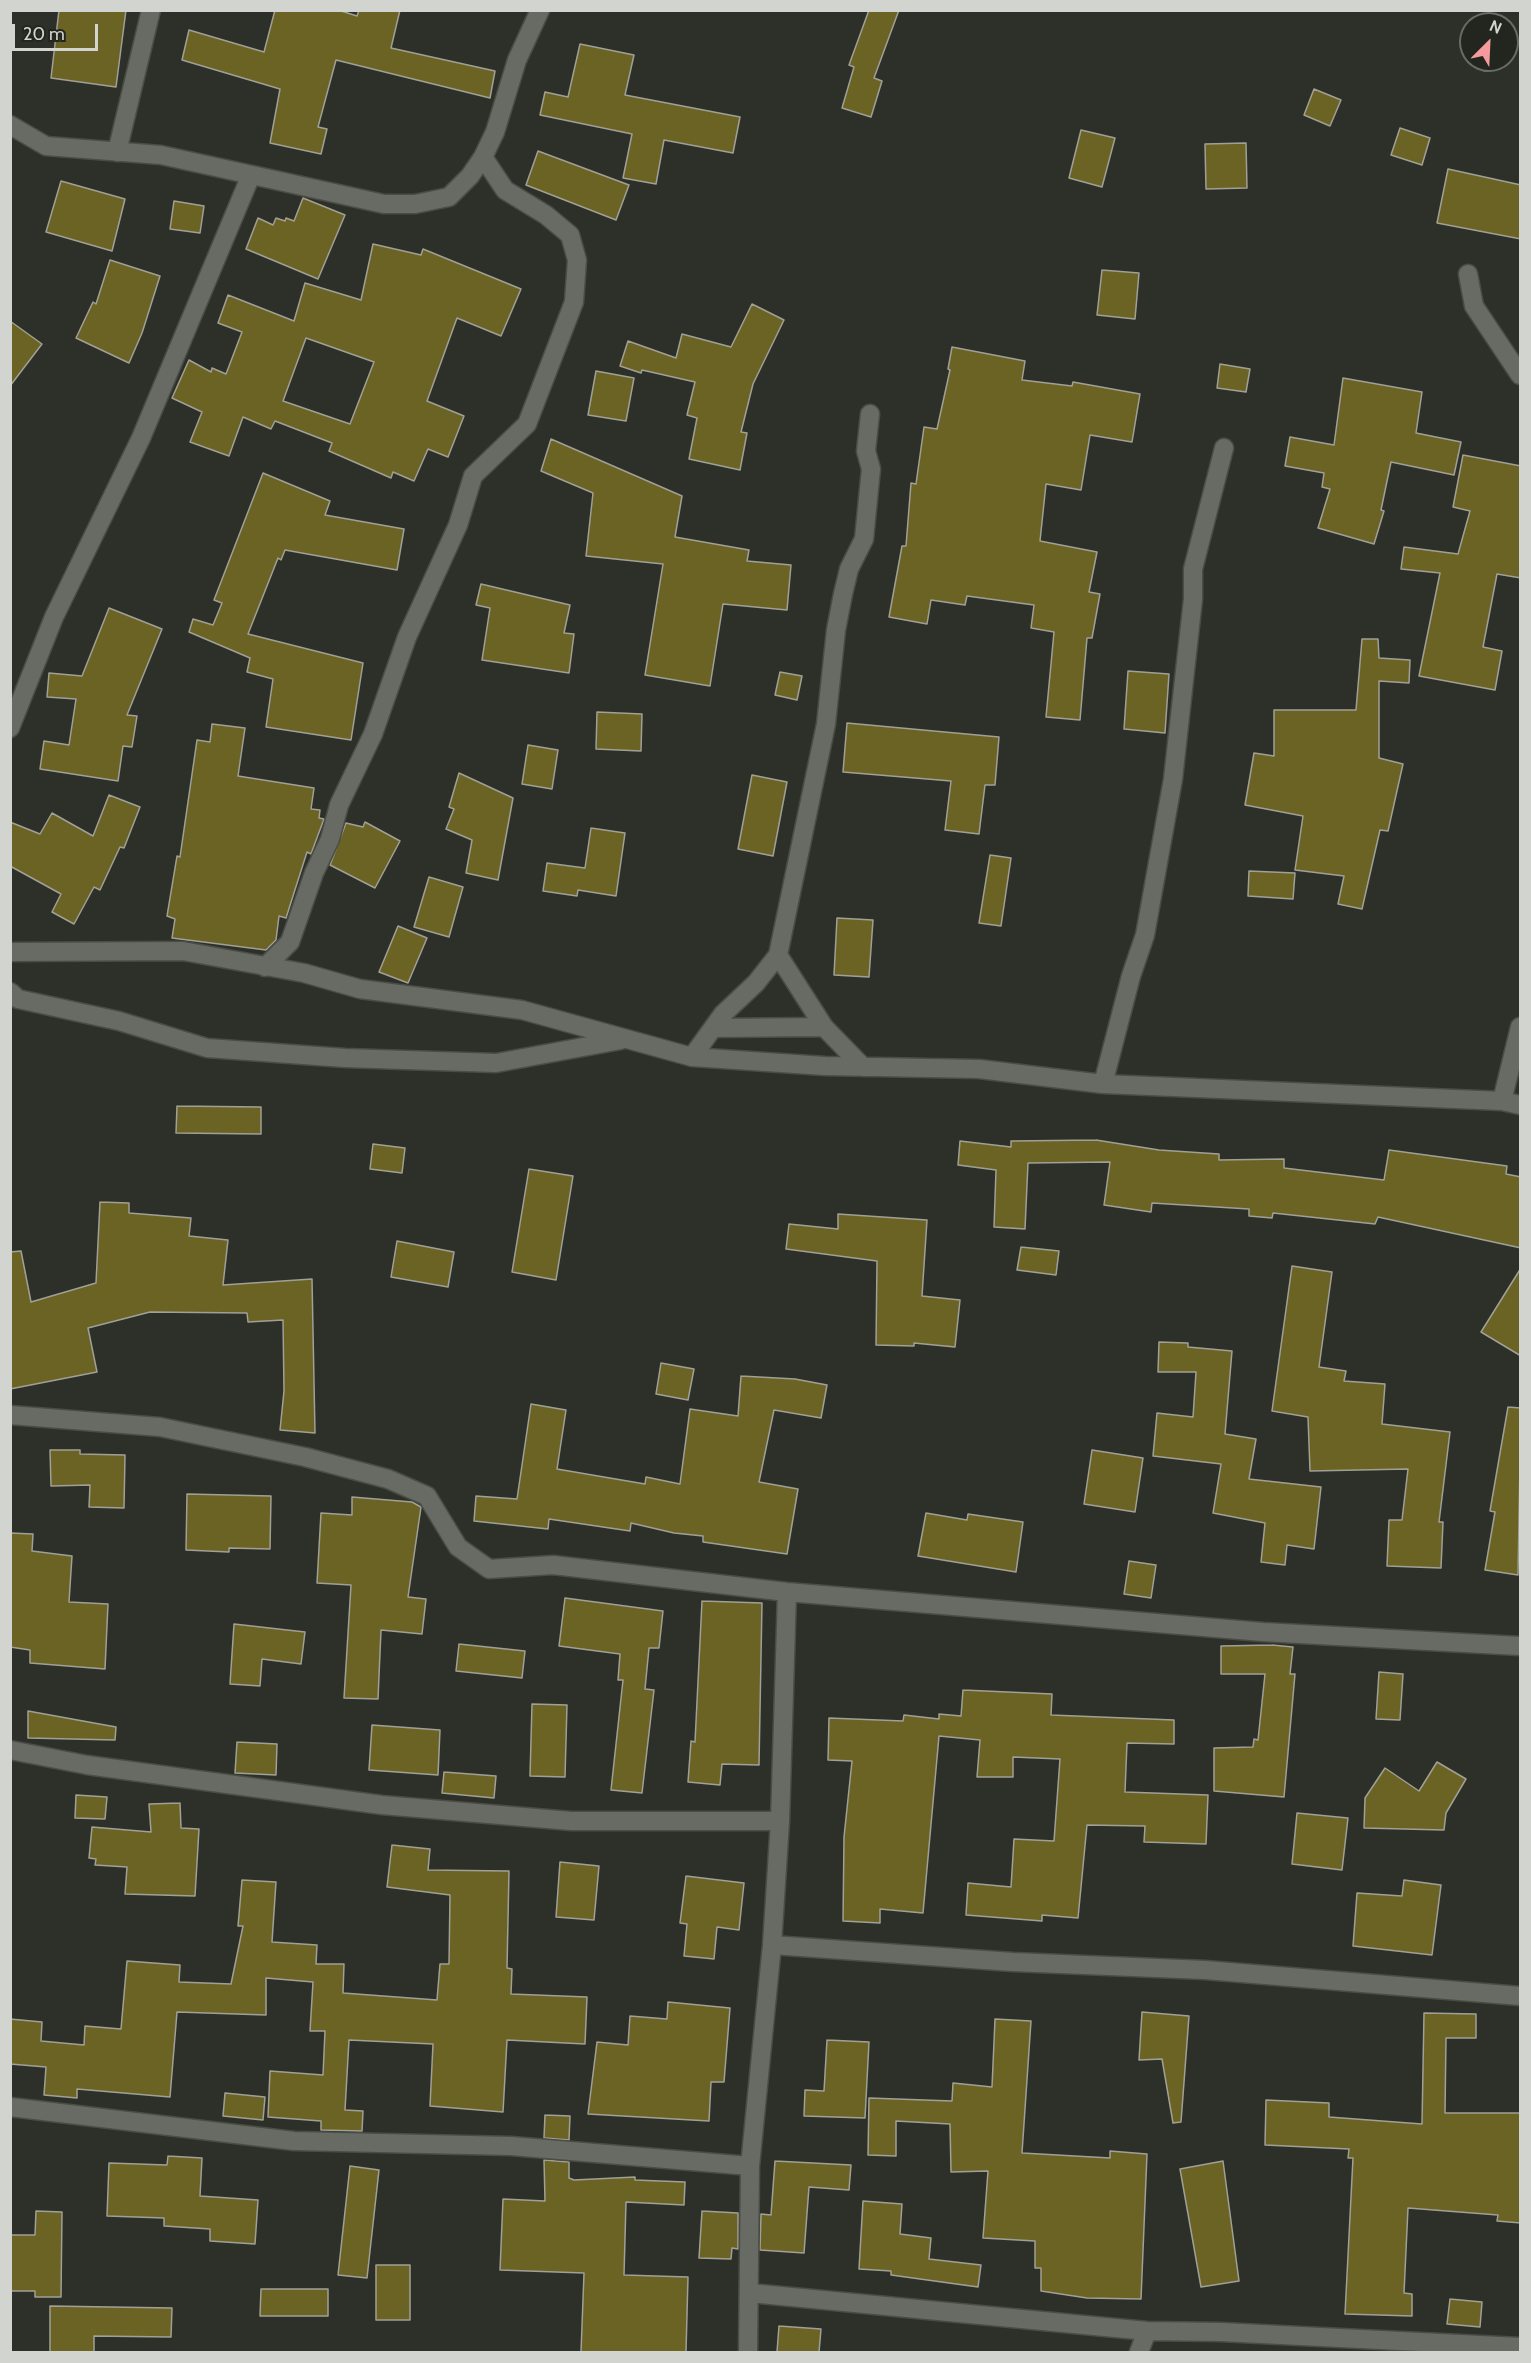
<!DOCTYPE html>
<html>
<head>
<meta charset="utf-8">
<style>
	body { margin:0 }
	#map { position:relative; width:1531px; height:2363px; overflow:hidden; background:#2d3029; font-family:Cabin,sans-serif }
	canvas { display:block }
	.frame { position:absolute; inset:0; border:12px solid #d2d4cf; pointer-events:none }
	.north { position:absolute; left:1459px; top:12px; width:60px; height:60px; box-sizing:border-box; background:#23261f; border:2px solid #696c65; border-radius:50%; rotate:24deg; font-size:16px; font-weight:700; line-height:24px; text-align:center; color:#d2d4cf }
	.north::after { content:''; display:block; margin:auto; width:21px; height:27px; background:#f59b9e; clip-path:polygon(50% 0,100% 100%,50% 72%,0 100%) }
	.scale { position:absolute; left:12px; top:24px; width:86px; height:27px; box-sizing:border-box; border:3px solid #d2d4cf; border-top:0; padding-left:8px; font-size:18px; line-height:21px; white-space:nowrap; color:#d2d4cf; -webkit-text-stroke:4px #23261f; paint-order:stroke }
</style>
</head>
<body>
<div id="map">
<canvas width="1531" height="2363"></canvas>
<div class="frame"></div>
<div class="north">N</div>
<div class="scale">20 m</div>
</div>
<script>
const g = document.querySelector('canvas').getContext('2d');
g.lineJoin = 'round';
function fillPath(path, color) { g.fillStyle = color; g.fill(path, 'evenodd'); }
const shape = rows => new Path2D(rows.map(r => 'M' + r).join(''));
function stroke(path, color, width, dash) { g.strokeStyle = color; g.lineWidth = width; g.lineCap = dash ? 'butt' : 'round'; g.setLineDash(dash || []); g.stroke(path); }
const building = shape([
	[59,10,126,10,116,87,51,78,59,10],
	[275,10,338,10,357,16,359,10,400,10,391,48,495,71,490,98,336,60,318,127,327,129,321,154,270,143,280,89,182,60,189,30,264,52,275,10],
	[869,10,899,10,874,78,882,81,871,117,842,108,854,67,849,65,869,10],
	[580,44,634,55,625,95,740,117,733,153,664,140,656,184,623,178,632,134,540,115,545,92,568,97,580,44],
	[1314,89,1341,100,1330,126,1304,115,1314,89],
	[1400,128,1430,138,1422,165,1391,155,1400,128],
	[1081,130,1115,138,1102,187,1069,178,1081,130],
	[1246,143,1247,188,1206,189,1205,144,1246,143],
	[538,151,629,185,616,220,526,185,538,151],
	[1448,169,1521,185,1521,239,1437,223,1448,169],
	[61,181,125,199,112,251,46,232,61,181],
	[303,198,345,215,318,279,246,249,258,218,273,225,276,218,285,221,286,218,294,221,303,198],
	[174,201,204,206,200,233,170,229,174,201],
	[373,244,421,255,423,249,521,289,501,336,457,318,427,401,464,416,448,457,428,449,414,481,393,472,391,478,329,451,332,443,275,421,271,429,243,417,229,456,190,442,202,412,172,398,189,360,211,372,212,368,226,374,242,332,218,323,228,295,294,321,305,283,361,300,373,244],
	[306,338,374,362,350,424,283,401,306,338],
	[110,260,160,276,142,333,129,363,76,338,93,302,96,304,110,260],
	[1102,270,1139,273,1135,319,1097,315,1102,270],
	[752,304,784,320,753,384,741,432,747,433,740,470,689,459,697,418,687,415,695,382,642,370,641,373,620,366,628,341,676,358,682,334,731,347,752,304],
	[10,321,42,344,10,386,10,321],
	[952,347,1025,361,1022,380,1072,386,1073,382,1140,394,1132,442,1090,435,1081,490,1046,484,1040,541,1097,552,1089,592,1100,594,1092,638,1087,638,1080,720,1046,717,1054,632,1031,628,1034,605,967,596,965,605,931,600,927,624,889,617,902,546,906,546,911,483,916,484,924,427,937,429,950,370,948,369,952,347],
	[1220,364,1250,369,1246,392,1217,388,1220,364],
	[596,371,634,378,626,421,588,415,596,371],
	[1343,378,1422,392,1416,433,1461,442,1454,475,1391,462,1381,510,1384,511,1374,544,1318,528,1330,489,1322,487,1324,473,1285,466,1290,437,1334,445,1343,378],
	[551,439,682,496,675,537,749,550,747,561,791,565,787,610,723,604,710,686,645,675,663,564,586,556,593,493,541,471,551,439],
	[1463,455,1521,466,1521,578,1497,574,1483,647,1502,651,1495,690,1419,676,1440,573,1401,569,1404,547,1458,554,1470,511,1453,507,1463,455],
	[263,473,330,501,325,515,404,529,397,570,285,550,281,560,278,558,248,634,363,663,351,740,266,727,273,679,247,672,250,658,189,632,193,619,213,625,222,603,214,600,263,473],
	[481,584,570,605,564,633,574,634,569,673,482,660,490,608,476,605,481,584],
	[109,608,162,629,127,715,137,716,132,747,123,746,118,781,40,769,44,741,69,745,76,699,47,697,49,673,82,676,109,608],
	[1362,639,1378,639,1379,658,1410,660,1409,683,1379,681,1379,758,1403,764,1388,831,1380,830,1362,909,1338,904,1344,876,1295,870,1303,816,1245,805,1254,753,1274,756,1274,710,1356,710,1362,639],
	[1128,671,1169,674,1165,733,1124,729,1128,671],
	[780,672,802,676,797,700,775,695,780,672],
	[597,712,642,714,641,751,596,749,597,712],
	[847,723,999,737,995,785,985,785,979,834,945,830,951,781,843,772,847,723],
	[212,724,245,728,238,776,314,788,311,809,320,810,319,818,324,819,311,854,307,852,286,918,279,916,276,940,266,950,172,938,175,919,167,916,177,856,180,857,197,740,210,742,212,724],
	[528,745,558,750,552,789,522,784,528,745],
	[459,773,513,798,498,880,466,873,472,840,446,829,454,809,449,807,459,773],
	[752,775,787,782,773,856,738,849,752,775],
	[109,795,140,807,124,848,120,847,100,890,94,887,74,924,52,912,61,894,10,866,10,822,40,834,52,813,93,836,109,795],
	[365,822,400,841,375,888,330,865,346,823,363,827,365,822],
	[591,828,625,833,616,896,578,890,577,896,543,891,547,863,585,868,591,828],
	[990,855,1011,858,1001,926,979,923,990,855],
	[1249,871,1295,873,1293,899,1248,896,1249,871],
	[429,877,463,887,449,937,414,927,429,877],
	[837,918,873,920,869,977,834,975,837,918],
	[398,926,427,938,408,983,379,972,398,926],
	[177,1106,261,1107,261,1134,176,1133,177,1106],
	[1096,1140,1159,1150,1219,1154,1219,1160,1284,1159,1284,1168,1384,1180,1389,1150,1507,1166,1506,1174,1521,1177,1521,1248,1378,1217,1375,1224,1273,1213,1272,1218,1249,1216,1249,1209,1152,1203,1151,1212,1104,1205,1110,1162,1028,1163,1025,1229,994,1227,996,1170,958,1165,960,1141,1011,1147,1011,1141,1096,1140],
	[373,1144,405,1148,402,1173,370,1169,373,1144],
	[529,1169,573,1176,556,1280,512,1272,529,1169],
	[100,1202,129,1203,129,1213,191,1218,189,1236,228,1240,223,1285,312,1279,315,1433,280,1430,284,1391,283,1320,248,1322,247,1313,150,1312,88,1328,97,1372,10,1389,10,1252,21,1251,31,1302,96,1283,100,1202],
	[838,1214,927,1220,922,1296,960,1300,955,1347,914,1343,914,1346,876,1345,877,1261,786,1249,789,1224,838,1229,838,1214],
	[397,1241,454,1252,448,1287,391,1277,397,1241],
	[1021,1247,1059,1251,1056,1275,1017,1270,1021,1247],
	[1292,1266,1332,1272,1319,1367,1346,1371,1344,1381,1385,1384,1382,1424,1450,1432,1439,1522,1443,1522,1441,1568,1387,1566,1389,1520,1402,1520,1408,1469,1310,1471,1308,1417,1272,1411,1292,1266],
	[1521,1268,1521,1356,1481,1332,1521,1268],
	[1159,1342,1188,1343,1188,1347,1232,1351,1225,1434,1256,1439,1249,1479,1321,1487,1314,1549,1287,1545,1285,1565,1261,1562,1265,1523,1213,1513,1221,1464,1153,1456,1157,1413,1193,1417,1196,1372,1158,1372,1159,1342],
	[661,1363,694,1369,688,1400,656,1394,661,1363],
	[741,1376,795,1379,827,1385,821,1418,774,1410,759,1482,798,1489,787,1554,703,1542,703,1536,674,1533,631,1523,630,1531,549,1519,548,1529,474,1521,476,1496,517,1499,531,1404,566,1410,557,1469,645,1484,646,1477,680,1484,690,1409,738,1416,741,1376],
	[1508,1407,1521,1408,1518,1575,1485,1570,1495,1512,1490,1511,1508,1407],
	[50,1450,80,1450,80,1454,125,1455,124,1508,89,1507,90,1485,51,1486,50,1450],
	[1092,1450,1143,1458,1135,1512,1084,1504,1092,1450],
	[187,1494,271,1496,270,1549,229,1548,229,1552,186,1550,187,1494],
	[352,1497,412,1502,421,1507,408,1597,426,1599,422,1634,381,1630,378,1699,344,1698,351,1585,317,1583,321,1513,352,1515,352,1497],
	[926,1513,967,1520,968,1514,1023,1522,1016,1572,918,1556,926,1513],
	[10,1533,33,1534,32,1551,72,1556,69,1602,108,1604,105,1669,30,1663,30,1650,10,1647,10,1533],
	[1129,1561,1156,1565,1151,1598,1124,1594,1129,1561],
	[565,1598,663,1611,659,1648,649,1648,645,1689,654,1690,642,1793,611,1790,623,1680,618,1680,620,1654,559,1646,565,1598],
	[702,1601,762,1603,759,1765,722,1764,720,1785,688,1782,691,1741,695,1742,702,1601],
	[234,1624,305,1632,301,1664,262,1659,260,1686,230,1684,234,1624],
	[459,1644,525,1651,522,1678,456,1671,459,1644],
	[1272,1645,1293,1647,1290,1674,1295,1674,1284,1797,1214,1791,1214,1748,1253,1747,1254,1739,1258,1740,1265,1674,1221,1674,1221,1646,1272,1645],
	[1379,1672,1403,1674,1400,1720,1376,1719,1379,1672],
	[963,1690,1052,1694,1051,1715,1174,1720,1174,1744,1127,1743,1125,1792,1208,1795,1206,1844,1144,1842,1145,1826,1087,1825,1078,1918,1042,1915,1042,1921,966,1915,968,1883,1011,1887,1014,1839,1054,1841,1060,1759,1013,1757,1013,1777,977,1777,980,1740,939,1736,923,1913,880,1909,880,1923,843,1921,844,1837,852,1761,828,1760,829,1718,903,1721,904,1715,939,1719,939,1714,961,1716,963,1690],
	[532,1704,567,1705,565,1777,530,1776,532,1704],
	[28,1711,116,1727,115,1740,28,1738,28,1711],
	[372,1725,440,1730,438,1775,369,1770,372,1725],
	[237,1742,277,1744,276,1775,235,1773,237,1742],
	[1437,1762,1466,1779,1446,1813,1444,1830,1364,1828,1365,1798,1385,1768,1419,1791,1437,1762],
	[444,1772,496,1776,494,1798,442,1793,444,1772],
	[76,1795,107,1797,105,1819,75,1818,76,1795],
	[180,1803,181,1828,199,1829,195,1896,125,1894,127,1867,95,1865,96,1859,89,1858,92,1827,151,1832,149,1804,180,1803],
	[1297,1813,1348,1818,1342,1870,1292,1864,1297,1813],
	[392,1845,430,1849,428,1870,509,1871,507,1968,512,1969,511,1994,587,1997,585,2044,507,2040,503,2112,430,2106,433,2044,349,2040,345,2110,363,2111,362,2131,321,2130,321,2121,268,2117,270,2071,323,2075,325,2031,310,2031,313,1982,266,1978,266,2015,177,2012,170,2097,77,2089,77,2098,44,2095,46,2067,10,2064,10,2019,42,2022,41,2041,84,2045,85,2026,121,2029,127,1961,180,1965,179,1982,231,1984,243,1926,238,1926,242,1880,276,1882,272,1942,317,1945,316,1964,344,1964,343,1993,437,2000,440,1964,449,1964,450,1895,387,1887,392,1845],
	[560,1862,599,1866,594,1920,556,1917,560,1862],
	[686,1876,744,1883,739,1930,717,1927,714,1959,684,1956,687,1924,680,1923,686,1876],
	[1404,1880,1441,1885,1432,1955,1353,1946,1357,1893,1402,1896,1404,1880],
	[668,2002,730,2008,724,2082,711,2082,709,2121,588,2114,597,2042,628,2045,630,2016,667,2019,668,2002],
	[1142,2012,1189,2016,1181,2122,1173,2123,1162,2059,1139,2060,1142,2012],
	[1424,2013,1476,2014,1476,2038,1446,2038,1445,2113,1521,2113,1521,2223,1497,2221,1498,2215,1408,2208,1404,2293,1412,2294,1412,2316,1345,2314,1353,2158,1348,2158,1349,2149,1265,2145,1266,2100,1329,2103,1329,2117,1422,2124,1424,2013],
	[995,2019,1031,2021,1022,2153,1110,2158,1110,2151,1147,2154,1141,2299,1087,2298,1041,2291,1041,2268,1035,2268,1035,2241,983,2238,988,2171,951,2172,950,2124,896,2121,896,2156,868,2155,869,2098,952,2101,953,2083,992,2087,995,2019],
	[827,2040,869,2042,865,2118,804,2116,805,2090,824,2091,827,2040],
	[225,2093,265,2097,263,2120,223,2116,225,2093],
	[545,2115,570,2116,569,2140,544,2138,545,2115],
	[168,2156,202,2158,200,2196,258,2200,255,2244,210,2241,210,2229,164,2226,164,2218,107,2216,109,2163,167,2165,168,2156],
	[544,2160,569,2162,569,2178,574,2180,635,2177,635,2180,685,2182,684,2205,626,2202,624,2275,688,2277,686,2352,581,2352,584,2273,500,2270,503,2199,545,2201,544,2160],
	[775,2161,851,2165,849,2190,809,2187,804,2253,760,2250,761,2214,771,2215,775,2161],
	[1223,2161,1239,2281,1201,2287,1180,2169,1223,2161],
	[350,2166,379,2170,367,2278,338,2275,350,2166],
	[863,2201,902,2204,900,2234,931,2238,929,2259,981,2265,978,2287,891,2275,891,2271,859,2269,863,2201],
	[36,2211,62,2212,61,2297,35,2297,35,2291,10,2291,10,2235,35,2235,36,2211],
	[702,2211,738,2213,738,2249,732,2248,731,2259,699,2258,702,2211],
	[376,2265,410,2265,410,2320,376,2320,376,2265],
	[261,2289,328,2289,328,2316,260,2316,261,2289],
	[1450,2299,1482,2302,1480,2327,1447,2324,1450,2299],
	[50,2306,172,2308,171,2337,94,2336,94,2352,50,2352,50,2306],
	[779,2326,821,2329,819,2352,777,2352,779,2326]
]);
fillPath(building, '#6b6324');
stroke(building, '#a1a097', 1.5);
const minor = shape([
	[10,125,46,146,161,155,384,204,415,204,449,197,470,176,483,157,495,132,517,60,540,10],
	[117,152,151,10],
	[1468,274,1474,306,1520,375],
	[10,728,54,617,141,438,251,175],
	[10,952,183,951,304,973,360,989,522,1010,692,1057,825,1066,979,1069,1103,1084,1502,1101,1520,1105],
	[778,955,824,1027,863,1067],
	[265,967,290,942,314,873,330,839,339,805,373,734,407,637,458,525,473,476,527,424,574,302,577,260,570,235,546,215,505,190,483,157],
	[10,992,18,999,119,1021,207,1048,345,1058,496,1063,621,1040],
	[713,1028,824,1027],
	[692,1057,723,1014,756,983,778,955,826,724,836,630,843,594,849,569,864,539,871,469,866,451,870,414],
	[1103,1084,1131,976,1145,935,1173,779,1193,599,1193,569,1224,448],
	[1502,1101,1520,1027],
	[10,1415,160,1427,305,1457,388,1479,427,1496,458,1547,489,1569,553,1565,787,1592,1263,1632,1520,1646],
	[10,1750,87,1765,382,1805,571,1821,780,1821],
	[772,1945,1013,1962,1205,1970,1520,1996],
	[10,2107,294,2141,511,2146,750,2166],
	[750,2293,1147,2331,1221,2332,1520,2347],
	[748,2352,750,2166,772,1945,780,1821,787,1592],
	[1139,2352,1147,2331]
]);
stroke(minor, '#4a4d46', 21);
stroke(minor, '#686b63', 18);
</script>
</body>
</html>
